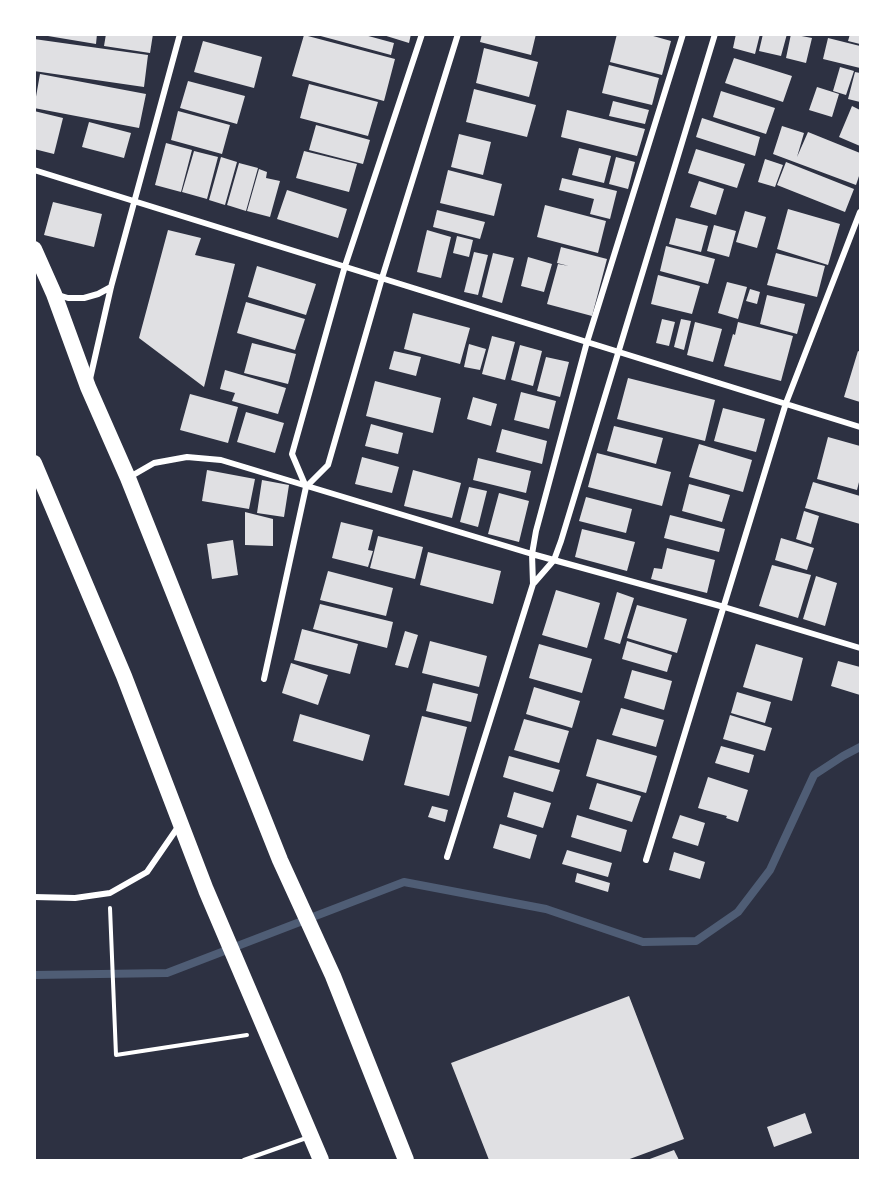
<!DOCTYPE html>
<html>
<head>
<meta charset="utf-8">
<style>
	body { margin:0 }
	#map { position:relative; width:895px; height:1195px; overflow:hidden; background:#2d3142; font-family:Lato,sans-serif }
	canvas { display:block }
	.frame { position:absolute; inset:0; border:36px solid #fff; pointer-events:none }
</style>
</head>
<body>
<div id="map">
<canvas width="895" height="1195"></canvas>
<div class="frame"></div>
</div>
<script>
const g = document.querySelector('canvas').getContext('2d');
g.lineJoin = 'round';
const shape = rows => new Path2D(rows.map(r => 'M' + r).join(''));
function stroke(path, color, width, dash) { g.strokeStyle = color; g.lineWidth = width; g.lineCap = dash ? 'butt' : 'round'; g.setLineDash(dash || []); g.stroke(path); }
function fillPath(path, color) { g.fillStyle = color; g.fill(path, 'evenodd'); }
stroke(shape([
	[34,975,167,973,404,882,546,909,643,942,696,941,738,912,770,870,814,775,843,756,860,747]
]), '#4f5d75', 8);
fillPath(shape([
	[36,34,97,34,96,44],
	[106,34,153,34,150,53,104,46],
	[361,34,394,43,391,55,317,35],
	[380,34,411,34,409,43],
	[482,34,536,34,531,55,480,42],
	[617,34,646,34,671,41,662,75,610,62],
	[736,34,760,34,755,54,733,48],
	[763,34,787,34,781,56,759,51],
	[791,34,812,38,806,63,786,58],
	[850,34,860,34,860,44,848,41],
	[304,35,395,59,384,101,292,76],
	[828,38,860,46,860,68,823,59],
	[34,39,148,55,144,87,34,71],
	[203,41,262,57,254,88,194,72],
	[484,48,538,62,529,97,476,83],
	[734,58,792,76,783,102,725,83],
	[609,65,659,78,652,105,602,93],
	[840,67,854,71,846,95,833,91],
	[855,72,860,73,860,102,848,99],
	[40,74,146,94,139,128,34,108],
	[188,81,245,96,237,124,180,108],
	[309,84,378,102,368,136,300,118],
	[817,87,839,94,832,117,809,110],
	[474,89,536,105,527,137,466,122],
	[721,91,775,108,766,134,713,117],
	[613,101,649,110,645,124,609,116],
	[852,106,860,110,860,146,839,137],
	[567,110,645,129,637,156,561,137],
	[34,111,63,118,54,154,34,149],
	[178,111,230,125,222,154,171,140],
	[702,118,760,137,755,156,696,137],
	[89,122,131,133,124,158,82,147],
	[316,125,370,140,363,164,309,150],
	[782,126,804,133,797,157,808,132,860,153,860,173,856,185,773,154],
	[459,134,491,142,483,175,451,167],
	[166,143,192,150,181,192,155,185],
	[579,148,611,156,604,183,572,175],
	[696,149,745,164,737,188,688,173],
	[194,151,218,157,207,199,182,192],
	[304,151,357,164,349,192,296,178],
	[221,157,237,162,225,205,209,200],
	[616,157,635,162,628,189,609,184],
	[765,159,783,165,775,187,758,182],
	[786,162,854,189,845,212,777,185],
	[239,163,258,168,246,211,227,205],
	[259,169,267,172,266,178,280,181,270,217,247,211],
	[448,170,502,184,494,216,440,203],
	[562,178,617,191,610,219,590,214,594,199,559,190],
	[699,181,724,189,716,215,690,207],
	[287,190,347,209,338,238,277,219],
	[53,202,102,214,94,247,44,235],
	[545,205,606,221,598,253,537,237],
	[788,209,840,224,828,265,777,249],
	[437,210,485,222,480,239,433,227],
	[745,211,766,217,757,248,736,242],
	[676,218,708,226,701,252,669,244],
	[714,225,736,231,729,257,707,251],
	[168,230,201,238,195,255,235,264,204,387,139,338],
	[427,230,451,237,441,278,417,272],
	[457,236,473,240,469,257,453,253],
	[666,246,715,259,708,284,660,271],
	[561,247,607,259,592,316,547,304,558,264,569,266,557,263],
	[474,252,488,255,478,295,464,292],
	[493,253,514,258,502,303,482,297],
	[776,253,825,266,817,297,767,285],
	[528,257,552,264,544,292,521,286],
	[257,266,316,284,306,315,248,297],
	[658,275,700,286,692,314,651,304],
	[727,282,747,287,738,319,718,313],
	[750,289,760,292,757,304,746,301],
	[767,295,805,304,797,334,760,324],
	[246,302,305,319,295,350,237,333],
	[413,313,470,328,460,364,404,349],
	[662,319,675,322,669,346,656,343],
	[681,319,691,321,684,350,674,347],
	[695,322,722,329,713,362,687,355],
	[738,322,793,336,781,381,724,366,733,334,735,335],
	[492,336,515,342,505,380,482,374],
	[252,343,296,354,288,384,244,373],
	[469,344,486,349,480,370,464,367],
	[520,345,542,351,533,386,511,380],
	[394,351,421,357,416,376,389,369],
	[858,351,860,352,860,402,844,397],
	[546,357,569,362,560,397,537,391],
	[225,370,286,388,278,414,232,401,235,393,220,389],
	[628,378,715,400,705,441,617,419],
	[375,381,441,398,433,433,366,416],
	[521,392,556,401,549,429,514,420],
	[190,394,238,407,228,443,180,430],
	[473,397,497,404,491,426,467,419],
	[723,408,765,419,756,452,714,441],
	[246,412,284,423,275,453,237,442],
	[371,424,403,433,398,454,365,446],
	[614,426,663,438,656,464,607,451],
	[502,429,547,441,542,464,496,452],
	[828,437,860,446,860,478,857,490,817,479],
	[699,444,752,460,743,492,689,477],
	[597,453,671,472,662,506,588,487],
	[362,457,399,467,392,493,355,484],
	[478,458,531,471,526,493,473,480],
	[207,470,255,479,249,509,202,501],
	[413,470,461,483,452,518,404,506],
	[262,480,289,485,284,517,257,513],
	[813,482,860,496,860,524,805,508],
	[689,484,730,495,722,522,682,511],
	[469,487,487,491,478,527,460,522],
	[499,493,529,501,519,542,488,534],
	[586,497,632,509,626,533,579,521],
	[804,511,819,516,811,544,796,539],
	[245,512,273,519,273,546,245,545],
	[670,515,725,529,719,552,664,538],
	[341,522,373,530,368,550,373,551,368,567,332,558],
	[582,529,635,542,627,571,575,557],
	[378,536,423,547,415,579,370,568],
	[781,538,814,548,807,570,775,560],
	[233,540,238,575,212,579,207,544],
	[667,548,715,560,707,593,651,579,654,568,662,569],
	[428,552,501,571,493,604,420,585],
	[772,565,811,575,798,618,759,606],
	[328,571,393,588,386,616,320,600],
	[816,576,837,583,825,626,803,619],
	[556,590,600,603,587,648,542,635],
	[617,592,634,598,620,644,604,639],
	[320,604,393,622,387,648,313,629],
	[637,605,687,619,677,653,627,638],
	[302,629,358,644,350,674,294,660],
	[405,631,418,635,408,668,395,665],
	[430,641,487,656,479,687,422,673],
	[627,641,672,655,667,672,622,659],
	[539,644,592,659,582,693,529,678],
	[756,644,803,658,792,701,743,687],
	[838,661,860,667,860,695,831,686],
	[291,663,328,675,318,705,282,693],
	[632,670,672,681,664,710,624,698],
	[433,683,478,694,471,722,426,711],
	[534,687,580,701,572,728,526,714],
	[737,692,771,702,765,723,731,713],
	[621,708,664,720,656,747,612,735],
	[300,714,370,735,363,761,293,741],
	[730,715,772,728,765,751,723,739],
	[422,716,467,727,449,796,404,785],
	[524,719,569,731,559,763,514,750],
	[597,739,657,756,646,793,586,776],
	[721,746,754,755,749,773,715,763],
	[509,756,560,770,553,792,503,777],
	[708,777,748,790,738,822,726,818,727,816,698,808],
	[597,783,641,796,632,822,589,809],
	[514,792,551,803,543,828,507,817],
	[432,806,448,810,445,822,428,817],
	[577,815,627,830,621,852,571,837],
	[680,815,705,823,698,846,672,838],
	[500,824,537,835,530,859,493,848],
	[567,850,612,863,608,877,562,864],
	[674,852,705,862,700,879,669,870],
	[577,873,610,883,608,892,575,882],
	[629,996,684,1139,627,1160,489,1160,451,1063],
	[805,1113,812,1133,774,1147,767,1127],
	[674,1150,679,1160,647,1160]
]), '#e0e0e3');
stroke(shape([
	[110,908,116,1055,247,1035]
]), '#fff', 4);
stroke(shape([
	[244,1160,309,1137]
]), '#fff', 4.5);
stroke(shape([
	[34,170,860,427],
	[58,295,68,298,84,298,98,294,111,287],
	[90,379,111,287,180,34],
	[128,478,154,463,187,457,221,460,532,554,724,607,860,648],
	[306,487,328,465,382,278,458,34],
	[306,487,292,454,345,266,422,34],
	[534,583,554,560,561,541,715,34],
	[264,679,306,487],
	[447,857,533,584,532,554,536,531,587,342,683,34],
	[646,860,786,403,860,212],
	[34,897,75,898,110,893,147,872,178,827]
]), '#fff', 6);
stroke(shape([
	[34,249,54,294,88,387,128,478,280,860,333,976,406,1160],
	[34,463,124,676,206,890,321,1160]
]), '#fff', 16);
</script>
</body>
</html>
